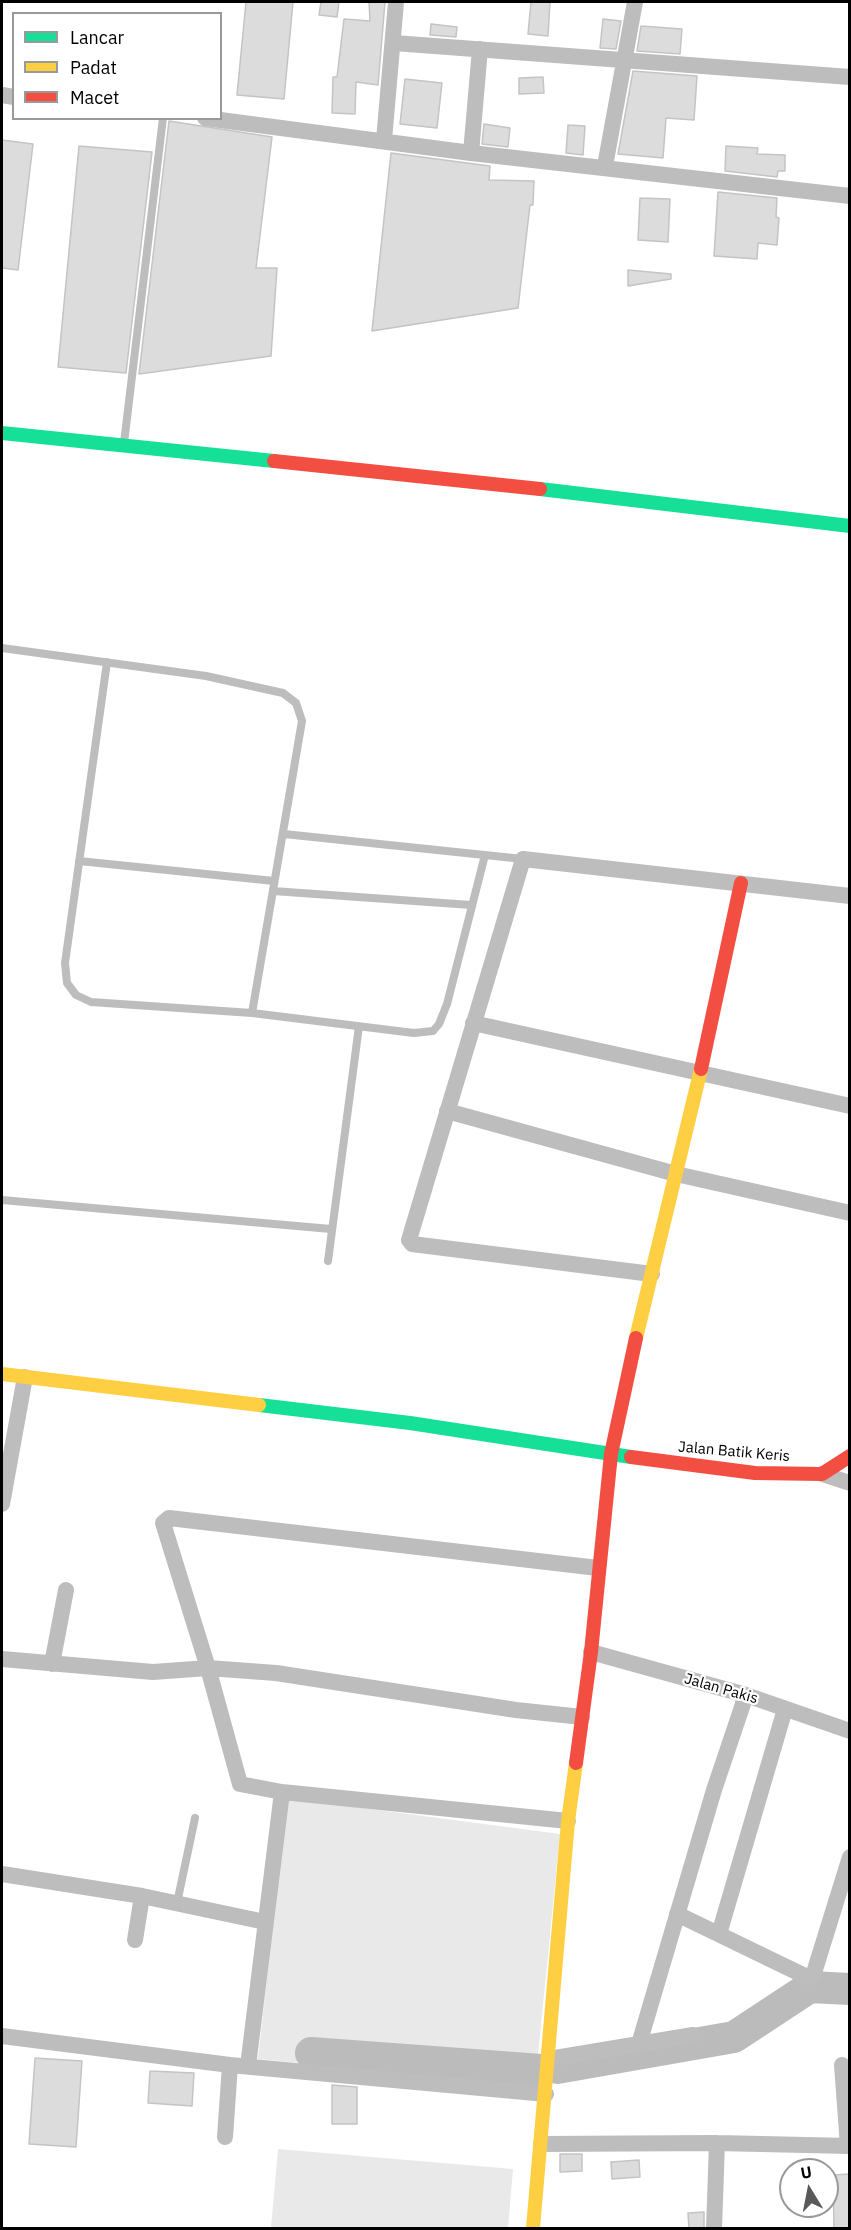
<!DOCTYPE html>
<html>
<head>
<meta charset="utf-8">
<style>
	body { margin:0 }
	#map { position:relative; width:851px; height:2230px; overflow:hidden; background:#fff; font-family:"IBM Plex Sans",sans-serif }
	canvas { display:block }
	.frame { position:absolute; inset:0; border:3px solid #000; pointer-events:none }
	.legend { position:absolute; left:12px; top:12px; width:210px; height:108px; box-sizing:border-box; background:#fff; border:2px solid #999; margin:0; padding:8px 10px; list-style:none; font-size:18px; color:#000 }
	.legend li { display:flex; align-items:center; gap:12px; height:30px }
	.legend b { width:30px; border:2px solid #999 }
	.north { position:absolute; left:779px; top:2158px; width:60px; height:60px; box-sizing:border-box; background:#fff; border:2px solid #999; border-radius:50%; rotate:350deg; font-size:16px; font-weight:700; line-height:24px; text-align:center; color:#000 }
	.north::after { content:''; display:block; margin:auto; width:21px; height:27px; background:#595959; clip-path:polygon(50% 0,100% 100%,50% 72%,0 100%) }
</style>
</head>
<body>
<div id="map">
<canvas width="851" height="2230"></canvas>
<div class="frame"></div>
<ul class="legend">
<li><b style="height:8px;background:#16e098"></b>Lancar</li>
<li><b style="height:8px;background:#ffcf43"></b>Padat</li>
<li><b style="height:8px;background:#f24e42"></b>Macet</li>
</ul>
<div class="north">U</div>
</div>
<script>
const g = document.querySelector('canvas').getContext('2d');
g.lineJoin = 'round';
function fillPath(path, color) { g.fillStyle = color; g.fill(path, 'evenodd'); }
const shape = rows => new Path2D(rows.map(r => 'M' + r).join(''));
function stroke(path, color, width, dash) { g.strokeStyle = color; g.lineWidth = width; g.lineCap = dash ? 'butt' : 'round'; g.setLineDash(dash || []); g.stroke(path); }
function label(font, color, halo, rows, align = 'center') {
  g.font = font + ' "IBM Plex Sans",sans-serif'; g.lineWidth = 4.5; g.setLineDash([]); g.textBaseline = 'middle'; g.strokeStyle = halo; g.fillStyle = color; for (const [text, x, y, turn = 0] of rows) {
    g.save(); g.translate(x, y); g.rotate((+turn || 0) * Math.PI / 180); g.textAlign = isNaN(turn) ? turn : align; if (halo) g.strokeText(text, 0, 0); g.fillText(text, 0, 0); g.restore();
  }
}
fillPath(shape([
	[287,1798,560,1834,535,2085,258,2059],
	[278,2149,513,2169,508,2228,271,2228]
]), '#e9e9e9');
stroke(shape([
	[311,2053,541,2070],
	[557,2068,734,2037,810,1987,850,1989]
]), '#bbb', 32);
const building = shape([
	[246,2,293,2,284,99,237,95,246,2],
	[321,2,339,2,337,17,319,15,321,2],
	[369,2,385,2,378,85,356,82,355,114,332,113,333,77,337,77,344,19,370,21,369,2],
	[531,2,550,2,548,36,528,34,531,2],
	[603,19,621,21,616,49,600,48,603,19],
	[431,24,457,27,456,37,430,35,431,24],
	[641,26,682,29,680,54,637,51,641,26],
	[633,71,697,76,694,120,666,118,663,158,618,154,633,71],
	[543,77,544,93,519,94,519,78,543,77],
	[405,79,442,83,437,128,400,124,405,79],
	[169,121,272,137,256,268,277,268,271,356,139,374,169,121],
	[484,124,510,128,508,147,482,144,484,124],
	[568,125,585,126,583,155,566,153,568,125],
	[2,140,33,144,18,270,2,268,2,140],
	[79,146,152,152,126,373,58,367,79,146],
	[726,146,758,148,757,154,785,155,785,171,778,171,777,177,725,171,726,146],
	[391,153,490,166,489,180,534,181,533,205,530,205,518,308,372,331,391,153],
	[718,192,777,198,776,217,779,218,777,245,758,243,757,259,714,256,718,192],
	[640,198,670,199,668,242,638,240,640,198],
	[628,270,671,274,671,279,628,286,628,270],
	[35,2058,82,2061,76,2147,29,2144,35,2058],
	[150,2071,194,2073,192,2106,148,2103,150,2071],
	[332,2085,357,2087,357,2124,332,2124,332,2085],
	[560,2154,582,2154,582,2171,560,2172,560,2154],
	[639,2160,640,2177,612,2179,611,2162,639,2160],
	[849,2174,849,2229,834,2229,833,2175,849,2174],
	[704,2212,704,2229,689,2229,688,2213,704,2212]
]);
fillPath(building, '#dcdcdc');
stroke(building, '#c4c4c4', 1.5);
stroke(shape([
	[124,443,163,118],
	[2,648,206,676,283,693,296,703,302,721,252,1013],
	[107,662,65,963,67,983,76,995,91,1002,252,1013,414,1033,433,1031,439,1024,447,1004,485,855],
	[284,834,523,859],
	[79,861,274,881],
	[273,891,471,905],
	[2,1200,331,1229],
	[328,1261,359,1026],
	[177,1903,195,1818]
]), '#bdbdbd', 8);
stroke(shape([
	[394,43,850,77],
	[2,95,14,97],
	[205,118,471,153,850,196],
	[384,140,396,2],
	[471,153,480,49],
	[605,166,635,2],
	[473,1023,850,1106],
	[447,1111,676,1174,850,1213],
	[652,1274,412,1244,409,1240,523,859,850,896],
	[822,1474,850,1483],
	[2,1504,25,1377],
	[591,1652,746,1695,850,1731],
	[2,1659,153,1672,208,1668,276,1673,516,1710,582,1717],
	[52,1664,66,1590],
	[568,1821,282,1792,240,1784,208,1668,163,1523,169,1518,598,1568],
	[2,1874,142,1896,265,1922],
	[677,1914,807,1977,813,1976,850,1857],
	[719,1934,785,1709],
	[135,1940,142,1896],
	[2,2036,230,2065,546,2094],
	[639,2044,714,1790,746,1695],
	[549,2059,693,2035],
	[842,2065,848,2146],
	[248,2066,282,1792],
	[225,2137,230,2065],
	[541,2144,717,2143,850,2146],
	[714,2228,717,2143]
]), '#bdbdbd', 16);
stroke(shape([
	[2,433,274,461],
	[540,489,850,526],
	[259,1405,410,1423,631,1457]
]), '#16e098', 14);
stroke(shape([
	[636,1338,701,1069],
	[2,1374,259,1405],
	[533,2228,568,1821,576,1763]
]), '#ffcf43', 14);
stroke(shape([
	[274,461,540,489],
	[701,1069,741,883],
	[631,1457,755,1473,822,1474,850,1456],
	[576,1763,591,1652,611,1454,636,1338]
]), '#f24e42', 14);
label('15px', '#000', '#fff', [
	["Jalan Batik Keris",734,1452,5],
	["Jalan Pakis",721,1689,16]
]);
</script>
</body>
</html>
